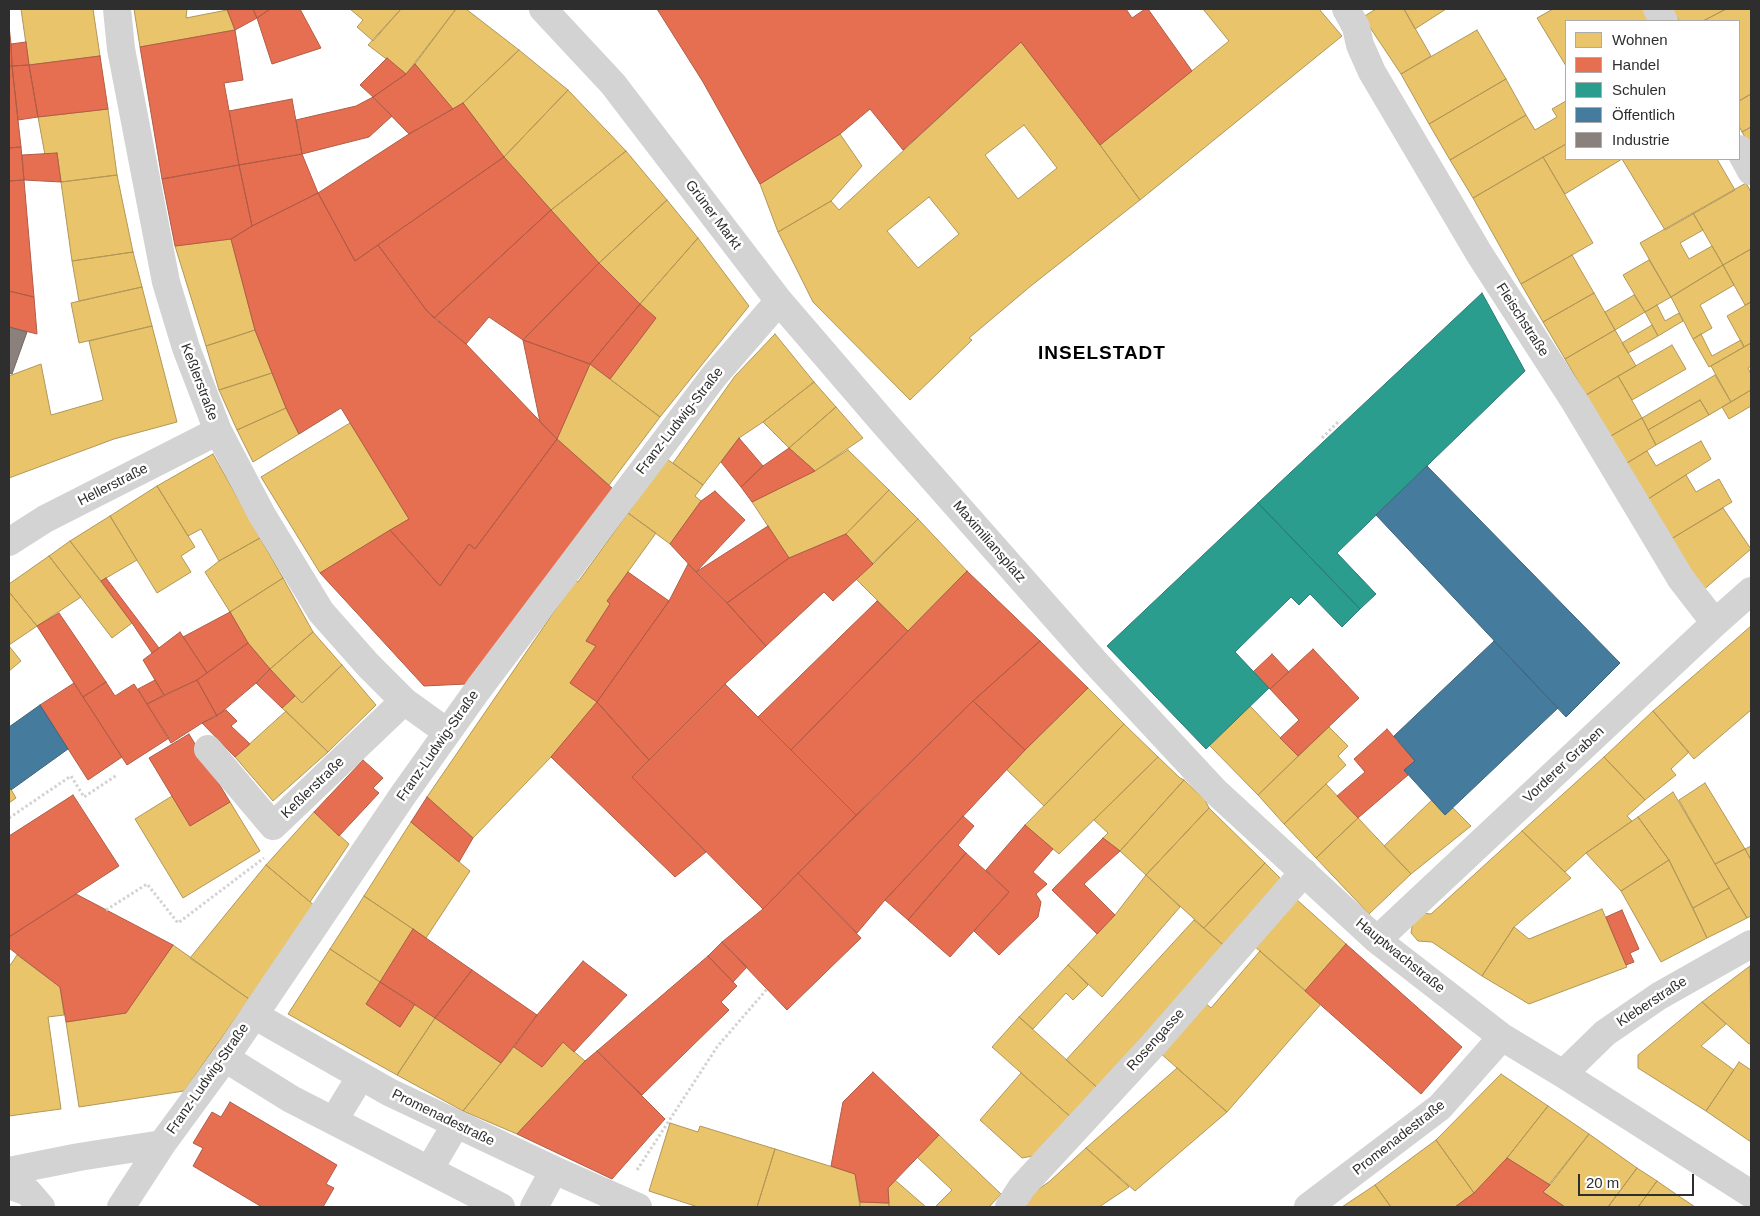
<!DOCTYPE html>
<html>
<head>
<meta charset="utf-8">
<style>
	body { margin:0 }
	#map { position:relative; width:1760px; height:1216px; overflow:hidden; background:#fff; font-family:Helvetica,sans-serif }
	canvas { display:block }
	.frame { position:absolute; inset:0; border:10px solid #2e2e2e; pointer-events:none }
	.legend { position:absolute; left:1565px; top:20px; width:175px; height:140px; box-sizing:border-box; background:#fff; border:1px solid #ababab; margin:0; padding:6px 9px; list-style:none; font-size:15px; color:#2e2e2e }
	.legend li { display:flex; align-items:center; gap:10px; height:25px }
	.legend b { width:25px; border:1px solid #ababab }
	.scale { position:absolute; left:1578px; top:1174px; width:116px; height:22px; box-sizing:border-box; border:2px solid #2e2e2e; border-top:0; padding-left:6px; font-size:15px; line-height:18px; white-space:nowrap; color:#2e2e2e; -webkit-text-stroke:4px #fff; paint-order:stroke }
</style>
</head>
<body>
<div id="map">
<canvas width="1760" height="1216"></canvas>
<div class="frame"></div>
<ul class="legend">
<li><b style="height:14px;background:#e9c46a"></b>Wohnen</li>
<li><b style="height:14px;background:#e76f51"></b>Handel</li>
<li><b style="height:14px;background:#2a9d8f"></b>Schulen</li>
<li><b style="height:14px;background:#457b9d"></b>Öffentlich</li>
<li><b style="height:14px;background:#8a817c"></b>Industrie</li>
</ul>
<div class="scale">20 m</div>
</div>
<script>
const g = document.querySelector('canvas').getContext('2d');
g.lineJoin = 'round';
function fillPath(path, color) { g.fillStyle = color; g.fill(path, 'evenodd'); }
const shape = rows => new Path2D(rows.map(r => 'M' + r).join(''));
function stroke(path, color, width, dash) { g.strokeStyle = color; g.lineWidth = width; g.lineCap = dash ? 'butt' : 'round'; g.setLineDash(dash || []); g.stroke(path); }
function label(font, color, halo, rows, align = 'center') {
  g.font = font + ' Helvetica,sans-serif'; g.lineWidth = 5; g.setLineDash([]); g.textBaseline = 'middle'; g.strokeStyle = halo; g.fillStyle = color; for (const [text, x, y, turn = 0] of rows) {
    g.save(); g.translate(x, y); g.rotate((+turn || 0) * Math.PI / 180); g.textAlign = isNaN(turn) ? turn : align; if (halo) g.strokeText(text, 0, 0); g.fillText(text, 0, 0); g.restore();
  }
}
const homes = shape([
	[21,9,93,9,100,56,29,65,21,9],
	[134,9,187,9,186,18,227,10,235,30,140,47,134,9],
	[350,9,401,9,373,41,357,27,363,20,350,9],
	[401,9,456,9,406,74,368,45,401,9],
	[456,9,466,9,519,50,463,103,453,109,415,64,456,9],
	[1203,9,1319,9,1342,36,1140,200,1100,145,1229,41,1203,9],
	[1376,9,1404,9,1431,56,1401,74,1363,17,1376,9],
	[1404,9,1446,9,1415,29,1404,9],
	[1553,9,1645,9,1653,21,1566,21,1566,66,1537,18,1553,9],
	[1672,9,1726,9,1703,21,1679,21,1672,9],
	[1726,9,1751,9,1751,94,1739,101,1739,21,1703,21,1726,9],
	[1477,30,1506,79,1429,124,1401,74,1477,30],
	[1021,42,1100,145,1140,200,1032,285,969,338,972,340,910,400,813,302,778,232,831,201,839,210,1021,42],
	[1024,125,1057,168,1018,199,985,155,1024,125],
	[929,197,959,234,918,268,887,231,929,197],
	[519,50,568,90,504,157,463,103,519,50],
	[1506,79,1526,115,1450,160,1429,124,1506,79],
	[568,90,626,151,551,210,504,157,568,90],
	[1751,94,1751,127,1742,132,1739,126,1739,101,1751,94],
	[1566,101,1566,144,1473,198,1450,160,1526,115,1535,130,1557,117,1552,109,1566,101],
	[108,109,117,175,61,182,57,153,45,155,38,117,108,109],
	[1751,127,1751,148,1742,132,1751,127],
	[840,134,862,166,831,201,778,232,760,184,840,134],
	[1566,144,1566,159,1622,159,1565,194,1543,157,1566,144],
	[626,151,667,200,599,263,551,210,626,151],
	[1543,157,1593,243,1521,284,1473,198,1543,157],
	[1622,159,1717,159,1735,190,1665,230,1622,159],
	[117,175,133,252,72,261,61,182,117,175],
	[1746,183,1751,192,1751,249,1723,265,1693,213,1746,183],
	[667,200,698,238,640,304,599,263,667,200],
	[1693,213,1703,230,1680,243,1689,259,1712,246,1723,265,1671,297,1640,243,1693,213],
	[698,238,749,306,660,417,610,379,656,318,640,304,698,238],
	[231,239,255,330,206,346,175,246,231,239],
	[1751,249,1751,302,1745,305,1723,265,1751,249],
	[133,252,142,287,79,301,72,261,133,252],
	[1572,255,1594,293,1543,322,1521,284,1572,255],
	[1649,260,1671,297,1645,312,1623,275,1649,260],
	[1723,265,1734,285,1700,305,1712,328,1693,339,1671,297,1723,265],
	[142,287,152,326,79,343,71,303,142,287],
	[1594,293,1615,330,1565,359,1543,322,1594,293],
	[1634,295,1645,312,1615,330,1605,312,1634,295],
	[1751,302,1751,343,1744,347,1727,316,1751,302],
	[1657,305,1665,321,1679,313,1683,321,1658,336,1645,312,1657,305],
	[1652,325,1658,336,1628,353,1622,343,1652,325],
	[152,326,177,422,114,439,9,478,9,376,41,364,51,415,103,400,89,341,152,326],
	[255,330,272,373,219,390,206,346,255,330],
	[1615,330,1636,366,1586,395,1565,359,1615,330],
	[775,334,814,382,763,422,739,438,703,485,673,463,735,376,775,334],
	[1701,334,1712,356,1741,340,1744,347,1709,367,1693,339,1701,334],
	[1751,343,1751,366,1748,368,1751,374,1751,390,1731,402,1711,366,1751,343],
	[1672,345,1686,369,1632,400,1618,376,1672,345],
	[590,364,660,417,609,485,557,439,590,364],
	[272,373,286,408,237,430,219,390,272,373],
	[1715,375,1731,402,1709,415,1700,400,1648,430,1642,418,1715,375],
	[1618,376,1642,418,1609,437,1586,395,1618,376],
	[814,382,836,407,789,448,763,422,814,382],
	[1751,390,1751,406,1729,419,1722,407,1751,390],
	[1700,400,1709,415,1656,445,1648,430,1700,400],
	[836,407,863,438,815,471,789,448,836,407],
	[286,408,299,434,253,462,237,430,286,408],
	[1642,418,1656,445,1627,463,1609,437,1642,418],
	[350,423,409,519,320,573,261,477,350,423],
	[1701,441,1711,459,1648,499,1627,463,1647,451,1656,466,1701,441],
	[848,450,889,490,846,534,789,558,752,502,815,471,848,450],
	[213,454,260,538,219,561,201,529,188,536,157,486,213,454],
	[667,459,703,485,695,496,701,501,670,544,628,513,667,459],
	[1686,475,1696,492,1719,479,1732,502,1671,539,1648,499,1686,475],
	[157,486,195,547,181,556,191,572,157,593,110,516,157,486],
	[889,490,918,519,873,564,846,534,889,490],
	[1723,508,1751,549,1702,591,1671,539,1723,508],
	[628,513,656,533,607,601,610,604,586,641,596,646,570,683,597,702,551,757,473,838,427,797,575,581,578,582,628,513],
	[110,516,137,560,101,581,70,541,110,516],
	[918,519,967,571,908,631,856,579,918,519],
	[260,538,283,578,230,612,205,572,219,561,260,538],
	[70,541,132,623,112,638,49,556,70,541],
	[49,556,81,597,37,626,9,592,9,584,49,556],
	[283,578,313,632,270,669,248,643,230,612,283,578],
	[9,592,37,626,9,645,9,592],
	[1751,626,1751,710,1694,759,1653,711,1751,626],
	[313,632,342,665,302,703,270,669,313,632],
	[9,646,21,661,9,671,9,646],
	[342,665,376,705,328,752,282,708,295,696,302,703,342,665],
	[1088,688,1124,724,1044,806,1006,769,1088,688],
	[1250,706,1298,756,1258,795,1209,745,1250,706],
	[286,711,328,752,273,801,235,757,286,711],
	[1653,711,1689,752,1671,769,1676,775,1645,800,1604,757,1653,711],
	[1124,724,1158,757,1059,854,1025,825,1124,724],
	[1329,727,1348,746,1338,756,1346,765,1284,824,1258,795,1329,727],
	[1158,757,1180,778,1184,780,1120,851,1103,838,1108,833,1094,820,1158,757],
	[1604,757,1645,800,1627,816,1632,821,1586,853,1565,872,1522,831,1604,757],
	[1184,780,1205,800,1209,808,1146,875,1120,851,1184,780],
	[1705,783,1745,849,1715,864,1679,800,1705,783],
	[1326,784,1358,818,1316,858,1284,824,1326,784],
	[9,786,16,798,9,803,9,786],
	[1673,792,1729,888,1693,908,1669,860,1638,817,1673,792],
	[172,796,190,826,230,802,260,851,183,898,135,819,172,796],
	[1432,800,1445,815,1453,808,1471,826,1411,874,1384,846,1432,800],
	[1209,808,1265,863,1204,928,1146,875,1209,808],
	[314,812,349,844,310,902,266,865,314,812],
	[1638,817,1669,860,1621,891,1586,853,1638,817],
	[1358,818,1411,874,1369,914,1316,858,1358,818],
	[411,822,470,871,426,938,364,896,411,822],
	[1522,831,1571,878,1514,927,1482,976,1432,942,1418,941,1411,933,1413,921,1422,913,1431,914,1522,831],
	[1751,846,1751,860,1745,849,1751,846],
	[1745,849,1751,860,1751,916,1747,918,1715,864,1745,849],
	[1669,860,1707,938,1661,962,1621,891,1669,860],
	[1265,863,1285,883,1229,950,1204,928,1265,863],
	[266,865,315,906,249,999,190,958,266,865],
	[1146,875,1180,907,1102,997,1068,965,1115,915,1146,875],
	[1729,888,1747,918,1707,938,1693,908,1729,888],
	[364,896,413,929,380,982,330,949,364,896],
	[1295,898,1346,944,1305,991,1253,945,1295,898],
	[1602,909,1627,967,1529,1004,1482,976,1514,927,1529,939,1602,909],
	[1194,920,1229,950,1100,1090,1066,1060,1194,920],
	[173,945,249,999,184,1091,79,1107,66,1022,126,1013,173,945],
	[330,949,380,982,366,1004,400,1027,415,1004,435,1018,397,1075,288,1014,330,949],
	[1260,951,1321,1004,1227,1112,1159,1052,1203,1001,1211,1008,1260,951],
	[17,955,60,987,64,1015,48,1017,61,1109,9,1116,9,967,17,955],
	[1068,965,1088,985,1073,1000,1066,993,1033,1029,1019,1017,1068,965],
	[1750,966,1751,1043,1749,1044,1702,1002,1750,966],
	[1702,1002,1726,1024,1701,1046,1734,1070,1706,1111,1638,1068,1638,1055,1702,1002],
	[1019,1017,1100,1090,1074,1120,992,1047,1019,1017],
	[435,1018,501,1063,463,1111,397,1075,435,1018],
	[563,1042,585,1061,517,1134,463,1111,514,1047,542,1067,563,1042],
	[1739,1062,1751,1070,1751,1142,1706,1111,1739,1062],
	[1177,1068,1227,1112,1135,1191,1086,1148,1177,1068],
	[1021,1073,1074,1120,1033,1156,1022,1158,980,1120,1021,1073],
	[1501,1074,1548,1106,1507,1158,1474,1193,1436,1140,1501,1074],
	[1548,1106,1589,1134,1550,1185,1507,1158,1548,1106],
	[670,1123,698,1132,700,1126,775,1149,757,1207,698,1207,649,1191,670,1123],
	[1589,1134,1637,1168,1608,1207,1565,1207,1543,1192,1589,1134],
	[939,1135,1001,1194,989,1207,935,1207,952,1190,917,1157,939,1135],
	[1436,1140,1474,1193,1455,1207,1391,1207,1375,1185,1436,1140],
	[1086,1148,1129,1187,1099,1207,1027,1207,1025,1199,1050,1181,1086,1148],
	[775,1149,855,1174,860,1207,757,1207,775,1149],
	[1637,1168,1657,1181,1638,1207,1608,1207,1637,1168],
	[895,1180,926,1207,889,1207,888,1188,895,1180],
	[1657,1181,1667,1188,1695,1207,1638,1207,1657,1181],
	[1375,1185,1391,1207,1342,1207,1375,1185],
	[860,1202,889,1203,889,1207,860,1207,860,1202]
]);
fillPath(homes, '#e9c46a');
stroke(homes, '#b19758', 1);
const shops = shape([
	[227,9,253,9,257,18,235,30,227,9],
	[253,9,270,9,257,18,253,9],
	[270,9,300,9,321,48,272,64,257,18,270,9],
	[657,9,1126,9,1132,18,1145,9,1148,9,1192,71,1100,145,1021,42,903,150,870,109,840,134,760,184,703,82,657,9],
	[9,26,11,44,12,66,9,66,9,26],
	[235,30,243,80,224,83,239,165,162,179,140,47,235,30],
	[26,42,29,65,12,66,11,44,26,42],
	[100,56,108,109,38,117,29,65,100,56],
	[387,58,406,74,373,97,360,85,387,58],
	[415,64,453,109,409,134,373,97,406,74,415,64],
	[29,65,38,117,18,120,12,66,29,65],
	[9,66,12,66,21,147,9,148,9,66],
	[373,97,392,116,369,137,302,154,296,120,356,106,373,97],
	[292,99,302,154,239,165,229,111,292,99],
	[463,103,504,157,355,261,318,193,409,134,463,103],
	[21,147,24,180,9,181,9,148,21,147],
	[57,153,61,182,24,180,22,155,57,153],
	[302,154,318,193,252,226,239,165,302,154],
	[504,157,551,210,434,318,427,311,378,245,504,157],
	[239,165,252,226,231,239,175,246,162,179,239,165],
	[24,180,34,297,9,291,9,181,24,180],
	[318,193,355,261,378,245,427,311,466,344,557,439,475,549,469,544,440,586,390,530,409,519,341,408,299,434,286,408,255,330,231,239,252,226,318,193],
	[551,210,599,263,523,340,489,317,466,344,434,318,551,210],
	[599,263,640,304,590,364,523,340,599,263],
	[9,291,34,297,37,334,9,327,9,291],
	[640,304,656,318,610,379,590,364,640,304],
	[523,340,590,364,557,439,540,422,523,340],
	[739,438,763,466,741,487,721,462,739,438],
	[557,439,613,489,466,684,424,686,320,573,390,530,440,586,469,544,475,549,557,439],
	[789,448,815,471,752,502,741,487,763,466,789,448],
	[715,491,745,520,696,572,670,544,701,501,715,491],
	[768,526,789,558,727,603,696,572,768,526],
	[846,534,873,564,833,601,824,592,766,646,727,603,789,558,846,534],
	[688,564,727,603,766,646,725,684,649,760,597,702,669,601,688,564],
	[967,571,1040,641,973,701,856,815,791,750,967,571],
	[628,572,669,601,597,702,570,683,596,646,586,641,610,604,607,601,628,572],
	[106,578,159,648,152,653,132,623,101,581,106,578],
	[877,601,908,631,791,750,758,717,877,601],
	[230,612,248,643,207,673,183,637,230,612],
	[59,613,106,682,83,697,37,626,59,613],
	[180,632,207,673,197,680,164,695,143,660,180,632],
	[1040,641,1088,688,1025,750,973,701,1040,641],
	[248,643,270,669,256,683,217,716,197,680,248,643],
	[1313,649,1359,698,1298,756,1280,738,1299,720,1270,689,1313,649],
	[1272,654,1289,672,1270,689,1253,672,1272,654],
	[270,669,295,696,282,708,256,683,270,669],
	[155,680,164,695,147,704,138,689,155,680],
	[197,680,217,716,202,723,171,743,147,704,197,680],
	[106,682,115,696,134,684,169,738,127,765,83,697,106,682],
	[74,683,122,757,88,780,40,705,74,683],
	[725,684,856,815,763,909,632,777,725,684],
	[973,701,1025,750,885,900,857,933,798,873,973,701],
	[597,702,649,760,632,777,706,852,675,877,551,757,597,702],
	[226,710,237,721,231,726,250,744,235,757,202,723,226,710],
	[1387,729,1415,761,1404,770,1408,775,1358,818,1337,796,1365,772,1354,759,1387,729],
	[189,734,230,802,190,826,149,758,189,734],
	[363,760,383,778,373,788,379,793,339,836,314,812,363,760],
	[73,795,119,866,9,937,9,836,73,795],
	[427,797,473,838,459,862,411,822,427,797],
	[963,816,974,826,958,845,966,853,908,920,885,900,963,816],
	[1025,825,1053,849,1033,872,1047,884,1036,894,1041,902,1038,917,999,955,974,931,1009,892,986,870,1025,825],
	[1103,838,1120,851,1084,884,1115,915,1097,934,1052,890,1103,838],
	[966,853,1009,892,950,957,908,920,966,853],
	[798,873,861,938,787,1010,722,942,763,909,798,873],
	[76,894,173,945,126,1013,66,1022,60,987,9,948,9,937,76,894],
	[1622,910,1639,949,1630,953,1634,962,1626,965,1606,917,1622,910],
	[413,929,472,970,435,1018,380,982,413,929],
	[722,942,747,967,733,982,708,956,722,942],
	[1346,944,1462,1047,1421,1094,1305,991,1346,944],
	[708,956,737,986,721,1002,729,1010,642,1095,597,1051,708,956],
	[583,961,627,995,574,1052,563,1042,542,1067,514,1047,537,1015,583,961],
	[472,970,537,1015,501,1063,435,1018,472,970],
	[380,982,415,1004,400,1027,366,1004,380,982],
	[597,1051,665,1119,612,1179,517,1134,585,1061,597,1051],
	[873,1072,939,1135,888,1188,889,1203,860,1202,855,1174,831,1166,843,1102,873,1072],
	[230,1102,337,1165,326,1184,334,1188,323,1207,262,1207,193,1166,203,1148,193,1143,212,1112,221,1117,230,1102],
	[1507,1158,1550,1185,1543,1192,1565,1207,1455,1207,1474,1193,1507,1158]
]);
fillPath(shops, '#e76f51');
stroke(shops, '#b05c46', 1);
const schools = shape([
	[1482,293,1525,371,1337,553,1376,594,1360,609,1258,503,1482,293],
	[1258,503,1360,609,1342,627,1310,594,1299,605,1291,597,1235,652,1269,688,1206,749,1107,646,1258,503]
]);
fillPath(schools, '#2a9d8f');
stroke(schools, '#2b7c72', 1);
const public = shape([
	[1427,466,1620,663,1566,717,1376,515,1427,466],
	[1494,641,1558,708,1445,815,1404,770,1415,761,1394,736,1494,641],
	[40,705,68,749,11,790,9,786,9,727,40,705]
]);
fillPath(public, '#457b9d');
stroke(public, '#3e647c', 1);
const industry = shape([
	[9,327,27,332,12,374,9,373,9,327]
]);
fillPath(industry, '#8a817c');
stroke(industry, '#6e6865', 1);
stroke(shape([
	[1322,438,1340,420],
	[9,818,71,776,84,797,117,775],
	[106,910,147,884,178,923,264,858],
	[637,1170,717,1047,767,989]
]), '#d3d3d3', 3, [2.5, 2.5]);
stroke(shape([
	[117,9,121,49,166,282,186,348,218,431,262,515,321,612,368,665,404,701,447,732],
	[543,9,613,84,779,301,883,422,1095,662,1215,791,1377,940,1502,1037,1563,1074,1751,1194],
	[1346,9,1356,27,1360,45,1372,72,1480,255,1575,402,1681,579,1715,623],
	[1657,9,1664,21],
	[1739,149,1751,171],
	[9,542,45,519,218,431],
	[208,749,273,826,404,701],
	[1377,940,1715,623,1751,591],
	[254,1015,389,1092,554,1170,638,1207],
	[225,1058,291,1099,501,1207],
	[1563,1074,1605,1033,1659,996,1751,944],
	[334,1120,361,1076],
	[429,1170,456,1124],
	[9,1171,79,1157,162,1144],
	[9,1185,28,1192,41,1207],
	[121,1207,162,1144,225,1058,403,795,479,688,714,376,779,301],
	[534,1207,554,1170],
	[1009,1207,1022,1187,1154,1044,1304,872],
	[1308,1207,1440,1107,1502,1037]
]), '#d3d3d3', 28);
label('14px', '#2e2e2e', '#fff', [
	["Grüner Markt",713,215,53],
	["Fleischstraße",1522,320,57],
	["Keßlerstraße",199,382,69],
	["Franz-Ludwig-Straße",680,421,-52],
	["Hellerstraße",113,485,-27],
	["Maximiliansplatz",989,542,49],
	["Franz-Ludwig-Straße",438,746,-55],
	["Vorderer Graben",1564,765,-43],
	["Keßlerstraße",313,788,-44],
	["Hauptwachstraße",1400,956,39],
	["Kleberstraße",1652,1002,-33],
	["Rosengasse",1156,1040,-48],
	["Franz-Ludwig-Straße",208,1079,-55],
	["Promenadestraße",443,1118,26],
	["Promenadestraße",1399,1138,-38]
]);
g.letterSpacing = '1px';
label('bold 19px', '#000', '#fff', [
	["INSELSTADT",1102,354]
]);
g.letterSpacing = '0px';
</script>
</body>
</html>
